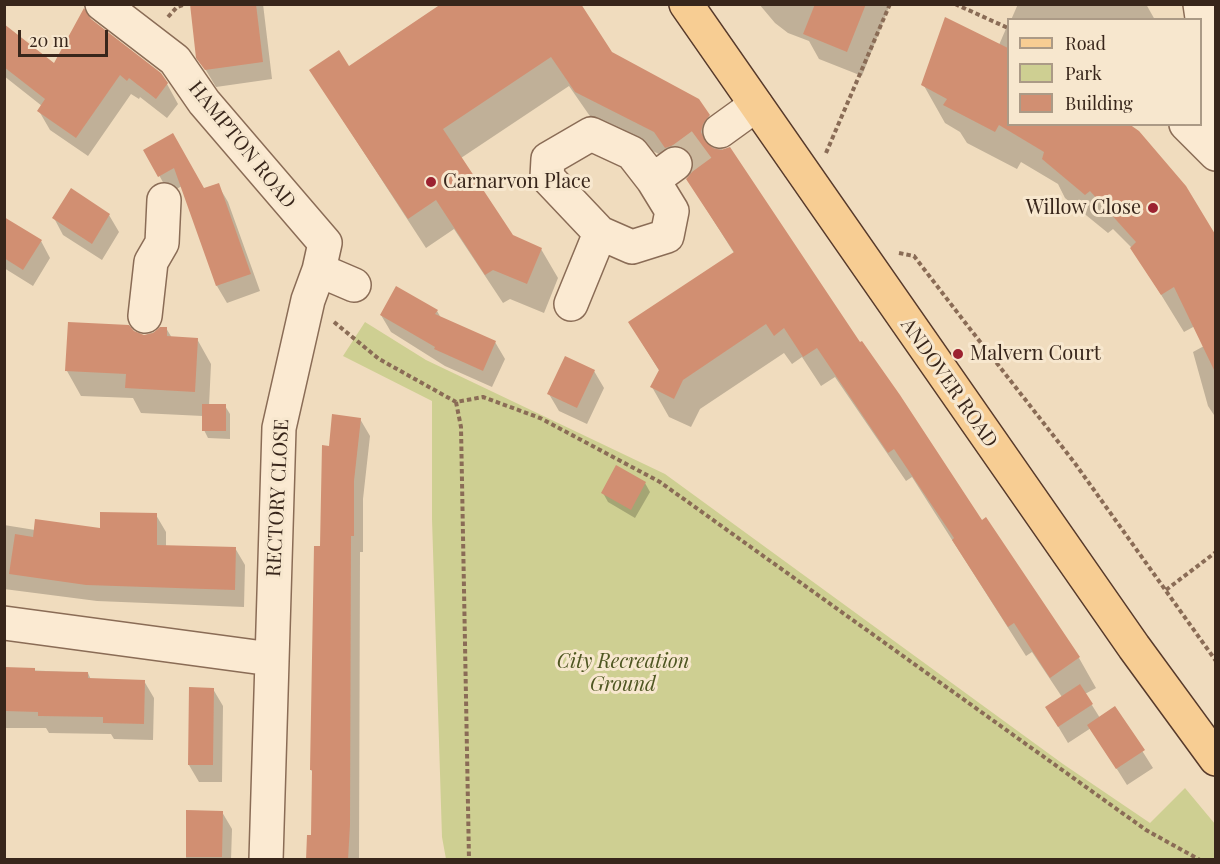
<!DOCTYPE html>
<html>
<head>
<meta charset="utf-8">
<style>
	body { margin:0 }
	#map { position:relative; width:1220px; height:864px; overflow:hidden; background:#f0dcbe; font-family:"Playfair Display",serif }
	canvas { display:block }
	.frame { position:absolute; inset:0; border:6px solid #38261b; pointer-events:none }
	.legend { position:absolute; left:1007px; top:18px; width:195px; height:108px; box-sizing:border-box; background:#f7e7ce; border:2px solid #ab9a86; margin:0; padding:8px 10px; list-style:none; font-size:18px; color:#38261b }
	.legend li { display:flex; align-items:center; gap:12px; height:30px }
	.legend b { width:30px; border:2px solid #ab9a86 }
	.scale { position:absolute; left:18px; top:30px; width:90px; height:27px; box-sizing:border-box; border:3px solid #38261b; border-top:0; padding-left:8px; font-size:18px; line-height:21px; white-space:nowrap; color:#38261b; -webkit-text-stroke:4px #f7e7ce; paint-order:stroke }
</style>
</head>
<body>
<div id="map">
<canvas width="1220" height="864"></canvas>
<div class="frame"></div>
<ul class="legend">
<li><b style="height:8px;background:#f7cd93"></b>Road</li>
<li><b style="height:16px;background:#cecf92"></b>Park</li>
<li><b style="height:16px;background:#d18f72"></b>Building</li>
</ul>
<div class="scale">20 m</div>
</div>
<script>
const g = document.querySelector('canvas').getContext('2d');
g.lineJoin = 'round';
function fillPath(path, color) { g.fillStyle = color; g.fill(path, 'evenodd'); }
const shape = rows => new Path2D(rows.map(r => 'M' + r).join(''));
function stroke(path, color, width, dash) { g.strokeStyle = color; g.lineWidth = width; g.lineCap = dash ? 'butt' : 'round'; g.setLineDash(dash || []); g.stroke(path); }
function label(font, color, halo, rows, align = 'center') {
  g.font = font + ' "Playfair Display",serif'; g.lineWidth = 6; g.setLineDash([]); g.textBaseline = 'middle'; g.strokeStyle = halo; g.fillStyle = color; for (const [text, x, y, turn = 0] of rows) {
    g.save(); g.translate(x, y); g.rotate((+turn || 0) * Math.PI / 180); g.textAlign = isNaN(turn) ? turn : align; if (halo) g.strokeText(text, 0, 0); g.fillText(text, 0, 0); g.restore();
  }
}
fillPath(shape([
	[365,322,426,360,665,474,1063,764,1150,823,1185,788,1215,824,1215,859,446,859,442,837,432,519,432,401,343,356]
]), '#cecf92');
fillPath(shape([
	[191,4,263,4,272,79,216,87,198,57],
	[759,4,890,4,862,76,819,59,809,41,788,33,775,23],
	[1018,4,1146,4,1155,20,1011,20],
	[89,20,167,84,178,104,167,118,140,97,139,99,131,94,88,156,50,130,39,111,42,106,4,76,4,26,54,65],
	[1008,24,1008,124,1185,187,1216,237,1216,418,1208,406,1193,352,1204,346,1195,326,1184,332,1133,249,1113,229,1108,233,1065,198,1058,184,1021,162,1017,169,967,143,960,132,945,123,923,84,999,45],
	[611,53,708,116,725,146,721,151,860,345,982,522,986,519,1079,658,1096,688,1085,694,1100,718,1115,708,1153,768,1127,785,1091,728,1068,743,1047,708,1062,697,1032,652,1026,656,912,477,906,481,835,377,821,386,802,357,792,364,784,353,700,409,691,427,669,417,652,387,660,372,630,323,734,253,688,180,692,174,683,177,673,161,594,122,569,86,461,158,512,236,541,249,558,278,544,313,510,299,503,303,454,229,426,248,311,71],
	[173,135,204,190,218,185,228,202,260,291,227,303,217,286,182,186,169,193,145,150],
	[109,215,119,232,102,260,63,235,54,218],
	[4,218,41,241,50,258,33,286,4,268],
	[437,311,441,318,495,342,505,359,492,387,445,366,391,332,381,315],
	[166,328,172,338,197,339,211,364,209,406,225,406,230,414,230,439,208,438,204,430,203,416,141,413,133,398,81,396,67,371,134,333,143,336],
	[594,371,604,388,587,424,559,411,549,394],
	[360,419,370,436,363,499,363,552,360,552,359,860,308,860,313,836,314,774,311,770,321,548,330,447],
	[645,483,650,492,635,518,608,502,603,493],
	[156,515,166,532,166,547,235,548,245,565,244,607,97,601,4,589,4,525,35,530,101,530],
	[4,669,88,673,91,680,144,681,154,698,153,740,114,739,111,734,49,733,46,728,4,728],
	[213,689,223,706,222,782,199,782,189,765],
	[188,811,222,812,232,829,231,860,186,860]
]), '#0003');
fillPath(shape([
	[190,4,256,4,263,62,205,70,196,58],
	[441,4,581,4,612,52,699,99,710,115,703,124,701,132,705,141,713,148,721,150,730,147,860,342,862,341,900,395,982,520,986,517,1080,657,1050,678,1014,623,1008,627,952,540,954,538,894,449,888,453,817,348,803,357,784,328,774,336,766,324,683,380,674,399,650,387,659,370,628,322,734,252,686,179,692,172,694,163,690,153,682,147,674,145,665,148,654,132,575,92,551,57,443,129,513,235,542,248,527,284,493,270,485,275,436,200,408,219,309,70,339,50,349,66],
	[815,4,866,4,847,52,803,34],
	[84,8,91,19,161,73,168,83,156,99,129,78,127,81,120,75,76,138,37,111,45,99,4,67,4,24,54,63],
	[945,17,1008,48,1008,124,1129,124,1139,131,1186,186,1215,234,1215,372,1174,287,1161,295,1130,248,1136,242,1090,191,1085,195,1042,159,1044,152,999,125,995,132,943,105,947,99,921,85],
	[173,133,204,188,219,183,251,274,216,286,174,168,158,177,143,150],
	[71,188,110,214,92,244,52,218],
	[4,217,42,240,23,270,4,258],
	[396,286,438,310,435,314,496,341,483,371,434,349,435,347,380,315],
	[68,322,129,325,134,331,144,335,153,333,160,327,167,327,167,336,198,338,195,392,125,388,126,374,65,371],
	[565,356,595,370,577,408,547,394],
	[202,404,226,404,226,431,202,431],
	[332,414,361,418,354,481,354,536,351,536,350,825,348,860,306,860,307,835,311,835,312,770,310,770,314,546,320,546,322,445,329,446],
	[616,465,646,482,631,510,601,493],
	[100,512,157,513,157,545,236,547,235,590,86,585,9,574,15,534,33,537,35,519,100,528],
	[4,667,35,668,35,671,88,672,88,678,145,680,144,724,103,723,103,717,38,716,38,712,4,711],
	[1080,684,1093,704,1058,727,1045,707],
	[189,687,214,688,213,765,188,765],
	[1115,706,1145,750,1116,769,1087,725],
	[186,810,223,811,222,857,186,857]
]), '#d18f72');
stroke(shape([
	[675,164,720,131]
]), '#cbb89d', 33, [33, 16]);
const minor = shape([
	[102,4,175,60,204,102,325,243,319,270,308,300,279,428,266,860],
	[1200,4,1216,113],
	[1186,124,1216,154],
	[720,131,756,105],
	[653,180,632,153,591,134,548,159,547,177,600,233,632,247,667,236,672,211,653,180,675,164],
	[319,270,354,285],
	[571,304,600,233],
	[145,316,151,262,162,243,164,200],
	[4,623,271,659]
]);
const major = shape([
	[686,4,1134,647,1216,759]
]);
stroke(minor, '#8a6c56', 36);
stroke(major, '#573a2b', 36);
stroke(shape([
	[955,4,1008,28],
	[168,17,177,7,186,4],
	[826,153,890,4],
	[899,253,914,256,967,325,1074,462,1216,661],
	[334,322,379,359,456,402,483,397,540,418,660,482,1146,830,1200,860],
	[456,402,461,427,469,860],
	[1166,590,1216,552]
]), '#8a6c56', 4, [4.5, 3]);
stroke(minor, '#fbead2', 33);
stroke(major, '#f7cd93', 33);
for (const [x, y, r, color] of [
	[431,182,6,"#9c2230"],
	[1153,208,6,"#9c2230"],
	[958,354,6,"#9c2230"]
]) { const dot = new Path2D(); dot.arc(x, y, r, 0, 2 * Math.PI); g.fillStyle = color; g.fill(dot); stroke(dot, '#f7e7ce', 2); }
label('20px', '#38261b', '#f7e7ce', [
	["HAMPTON ROAD",242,145,51],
	["ANDOVER ROAD",949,383,55],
	["RECTORY CLOSE",278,498,-87]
]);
label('20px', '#38261b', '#f7e7ce', [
	["Carnarvon Place",443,182],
	["Willow Close",1141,208,"right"],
	["Malvern Court",970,354]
], 'left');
label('italic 20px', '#4e5621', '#f7e7ce', [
	["City Recreation",623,662],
	["Ground",623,685]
]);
</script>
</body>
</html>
